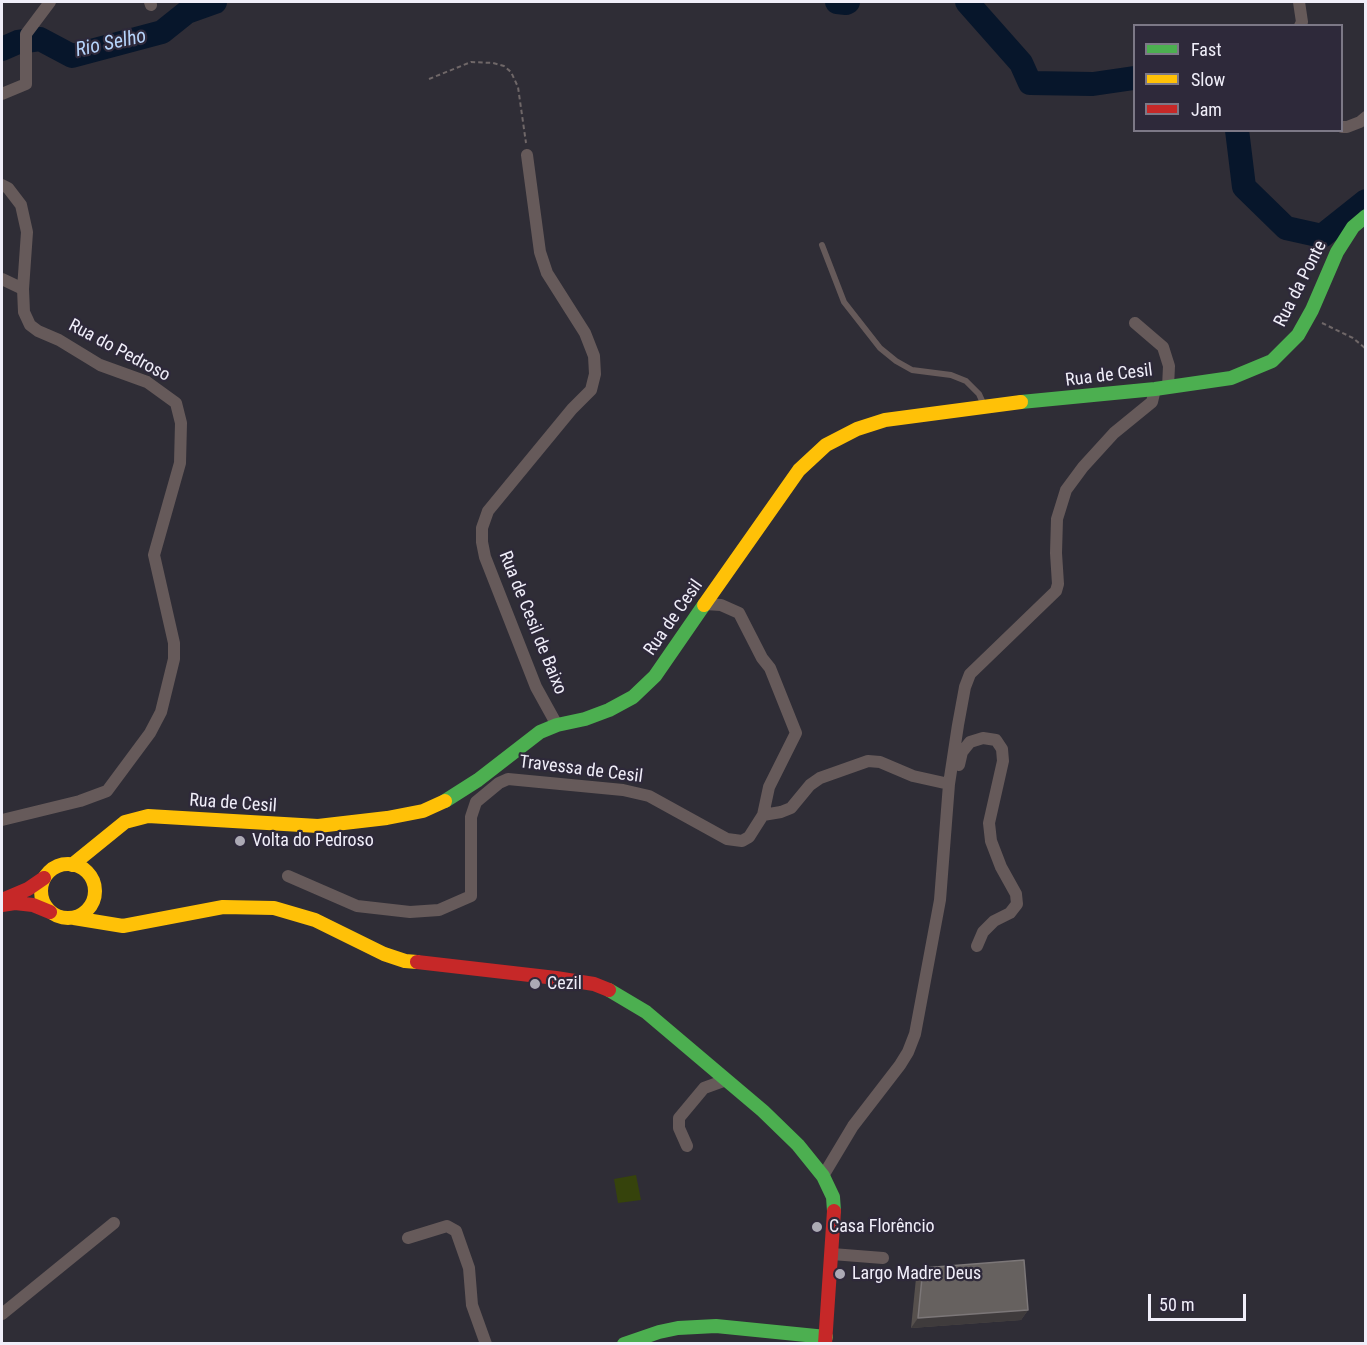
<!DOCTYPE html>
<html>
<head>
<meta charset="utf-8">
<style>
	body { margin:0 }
	#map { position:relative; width:1367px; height:1345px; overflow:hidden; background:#2f2d36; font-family:"Roboto Condensed",sans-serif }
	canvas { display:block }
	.frame { position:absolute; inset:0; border:3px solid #f0eef9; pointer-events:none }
	.legend { position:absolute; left:1133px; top:24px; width:210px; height:108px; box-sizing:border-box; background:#2e293a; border:2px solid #7c7886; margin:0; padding:8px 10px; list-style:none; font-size:18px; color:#f0eef9 }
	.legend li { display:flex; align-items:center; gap:12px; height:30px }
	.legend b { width:30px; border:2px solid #7c7886 }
	.scale { position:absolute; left:1148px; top:1294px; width:98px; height:27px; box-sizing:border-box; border:3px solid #f0eef9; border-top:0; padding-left:8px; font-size:18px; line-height:21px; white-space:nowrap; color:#f0eef9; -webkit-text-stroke:4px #2e293a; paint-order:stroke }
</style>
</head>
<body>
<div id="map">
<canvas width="1367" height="1345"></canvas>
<div class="frame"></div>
<ul class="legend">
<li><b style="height:8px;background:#4caf50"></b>Fast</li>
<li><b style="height:8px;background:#ffc107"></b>Slow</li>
<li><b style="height:8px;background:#c62828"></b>Jam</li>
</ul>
<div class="scale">50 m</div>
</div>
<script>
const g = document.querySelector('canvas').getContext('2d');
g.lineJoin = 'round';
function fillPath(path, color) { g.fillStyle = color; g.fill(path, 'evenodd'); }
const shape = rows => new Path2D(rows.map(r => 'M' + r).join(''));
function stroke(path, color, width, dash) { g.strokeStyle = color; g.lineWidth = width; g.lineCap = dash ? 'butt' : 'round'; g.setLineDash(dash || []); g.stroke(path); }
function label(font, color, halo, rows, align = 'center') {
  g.font = font + ' "Roboto Condensed",sans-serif'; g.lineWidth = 4.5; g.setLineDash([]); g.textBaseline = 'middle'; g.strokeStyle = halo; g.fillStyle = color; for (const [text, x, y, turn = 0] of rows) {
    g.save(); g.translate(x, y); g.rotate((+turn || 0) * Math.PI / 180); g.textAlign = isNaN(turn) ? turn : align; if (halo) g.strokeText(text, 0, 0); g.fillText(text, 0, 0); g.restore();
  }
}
fillPath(shape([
	[636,1175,641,1200,618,1203,614,1179]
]), '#36430c');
stroke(shape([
	[837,2,846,3,848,2],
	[967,2,1021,63,1030,83,1093,84,1134,78],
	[2,49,18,42,40,39,72,56,162,32,187,12,215,2],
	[1237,130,1244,187,1286,228,1322,236,1366,201]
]), '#07162b', 24);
stroke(shape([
	[429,79,471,62,493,63,504,66,511,72,518,87,526,143],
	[1322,323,1353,338,1366,349]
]), '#6f6768', 2, [4.5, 3]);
stroke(shape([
	[822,245,844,302,880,348,896,361,912,370,951,375,966,381,979,394,983,403]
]), '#665a5a', 6);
stroke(shape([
	[150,2,151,5],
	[1299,2,1302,22,1300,26],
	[2,94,26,84,26,34,50,2],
	[1342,127,1347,127,1360,122,1366,117],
	[527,155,540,252,547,273,585,333,594,356,595,374,591,390,572,409,488,511,482,528,482,542,485,557,536,687,557,725],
	[2,185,8,188,21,205,27,232,23,289,2,279],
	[1135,323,1163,347,1169,366,1168,387],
	[959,765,962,752,970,742,983,738,996,740,1002,749,1003,761,989,823,991,841,1001,867,1016,894,1017,904,1010,913,994,921,983,932,977,946],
	[763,815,781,812,791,808,810,785,820,778,868,761,880,762,913,776,949,784],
	[2,820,80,801,107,791,150,733,161,712,174,659,174,643,154,555,180,463,181,423,176,403,147,382,100,365,59,340,38,331,30,325,24,312,23,289],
	[288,876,357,906,410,912,439,910,471,896,471,817,476,802,499,783,508,779,623,790,649,796,727,839,742,841,749,837,763,815,769,787,796,733,770,668,762,658,739,613,721,605,705,604],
	[687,1146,679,1128,679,1118,704,1088,726,1080],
	[823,1176,853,1126,900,1065,908,1052,915,1034,940,900,949,784,958,725,965,687,970,674,1056,591,1058,584,1056,553,1057,519,1066,490,1083,467,1114,433,1152,402,1155,389],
	[408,1238,447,1226,456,1231,469,1268,472,1305,486,1344],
	[832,1254,883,1258],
	[2,1314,114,1223]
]), '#665a5a', 12);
stroke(shape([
	[1021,402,1155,389,1231,378,1272,361,1298,335,1312,310,1337,252,1353,227,1366,216],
	[445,801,478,780,540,732,557,725,585,719,609,710,633,697,655,676,704,605],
	[609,990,646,1012,763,1111,798,1145,823,1176,833,1197,834,1211],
	[624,1344,659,1332,678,1328,716,1326,826,1337]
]), '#4caf50', 14);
stroke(shape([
	[704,605,799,470,826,445,857,429,885,420,1021,402],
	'41 891a27 27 0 1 1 54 0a27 27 0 1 1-54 0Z',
	[72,865,125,822,148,816,318,826,387,818,423,811,445,801],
	[74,918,123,926,223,907,274,908,315,920,384,954,405,961,417,962]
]), '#ffc107', 14);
stroke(shape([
	[2,900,28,889,44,878],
	[2,905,15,903,33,905,50,912],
	[417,962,556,978,594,984,609,990],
	[825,1344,834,1211]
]), '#c62828', 14);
fillPath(shape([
	[923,1268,1028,1310,1021,1320,911,1328,916,1278]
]), '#56504d');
fillPath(shape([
	[1028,1310,1021,1320,911,1328,918,1318]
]), '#3f3b3c');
const building = shape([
	[1024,1260,1028,1310,918,1318,923,1268,1024,1260]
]);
fillPath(building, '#66615f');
stroke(building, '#7c7778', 1.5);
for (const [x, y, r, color] of [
	[240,841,6,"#acaab5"],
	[535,984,6,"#acaab5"],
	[817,1227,6,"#acaab5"],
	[840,1274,6,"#acaab5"]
]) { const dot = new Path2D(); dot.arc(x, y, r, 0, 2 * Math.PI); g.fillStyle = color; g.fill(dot); stroke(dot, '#2e293a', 2); }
label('18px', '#f0eef9', '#2e293a', [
	["Rua da Ponte",1301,284,-63],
	["Rua do Pedroso",119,351,28],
	["Rua de Cesil",1109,376,-7],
	["Rua de Cesil",674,618,-55],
	["Rua de Cesil de Baixo",532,623,68],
	["Travessa de Cesil",581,770,7],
	["Rua de Cesil",233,804,4]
]);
label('18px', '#f0eef9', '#2e293a', [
	["Volta do Pedroso",252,841],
	["Cezil",547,984],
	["Casa Florêncio",829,1227],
	["Largo Madre Deus",852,1274]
], 'left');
label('italic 20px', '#b6d4fb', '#2e293a', [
	["Rio Selho",111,44,-12]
]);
</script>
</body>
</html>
